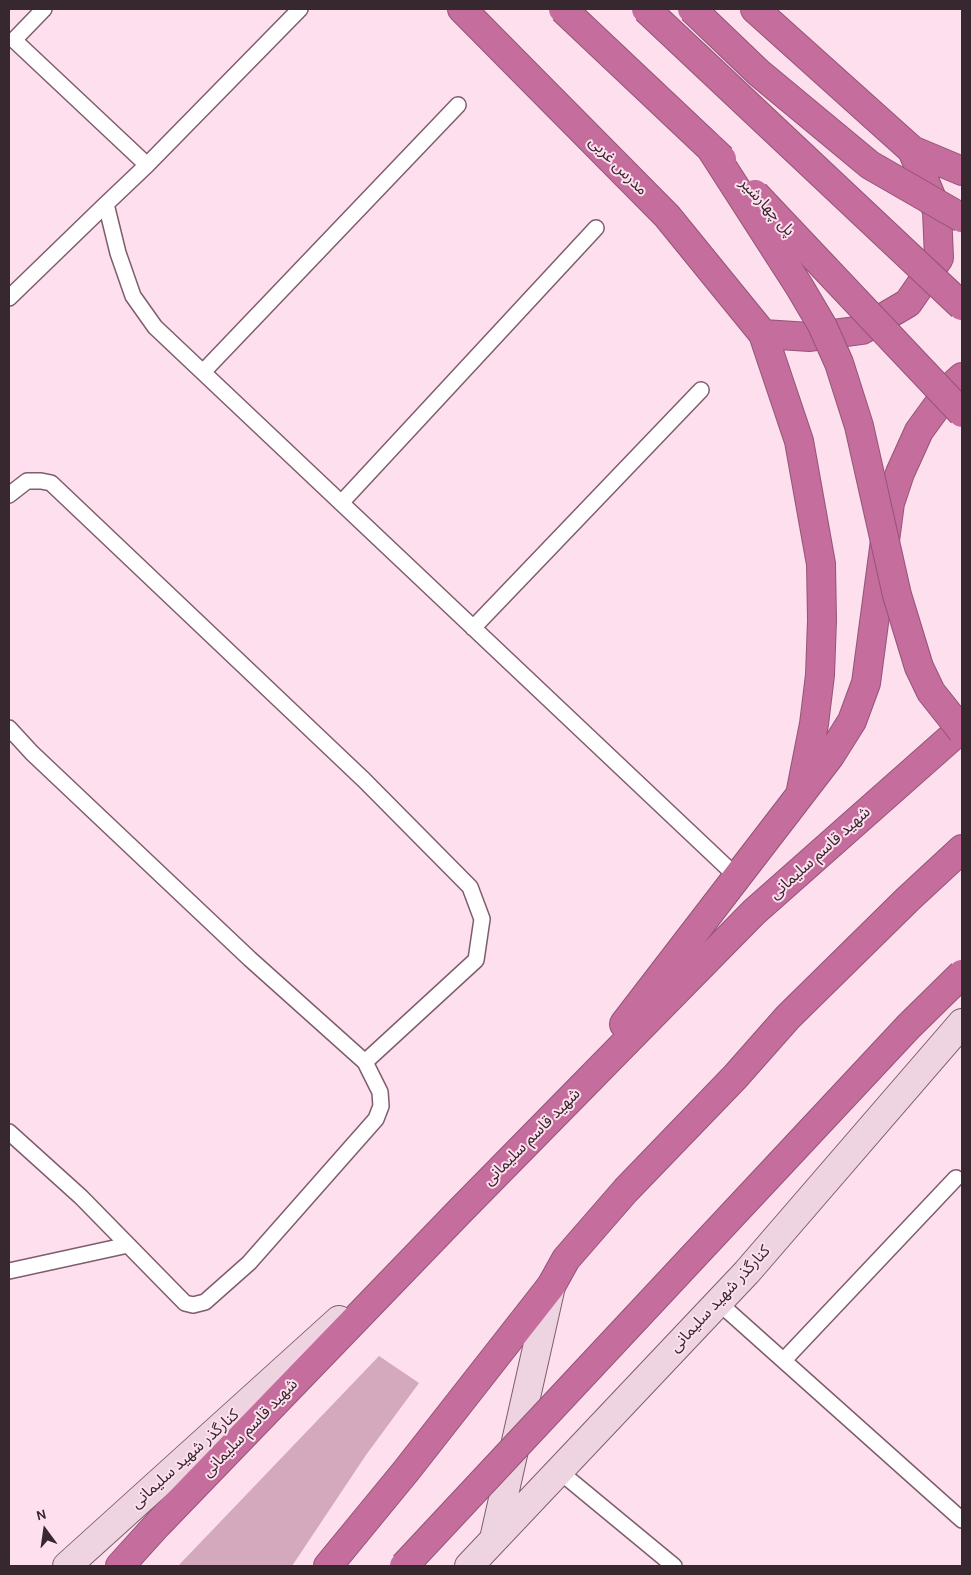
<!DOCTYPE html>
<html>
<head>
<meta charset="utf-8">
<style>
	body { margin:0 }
	#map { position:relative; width:971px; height:1575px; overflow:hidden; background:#fedfee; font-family:Karla,sans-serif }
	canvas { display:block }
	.frame { position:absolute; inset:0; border:10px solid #37282f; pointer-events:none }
	.north { position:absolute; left:20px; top:1505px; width:50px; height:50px; -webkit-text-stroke:4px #fedfee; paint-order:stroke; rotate:346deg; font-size:14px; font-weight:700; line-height:20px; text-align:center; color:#37282f }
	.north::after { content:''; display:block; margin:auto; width:18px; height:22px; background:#37282f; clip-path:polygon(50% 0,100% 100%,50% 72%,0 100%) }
</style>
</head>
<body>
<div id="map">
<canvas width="971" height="1575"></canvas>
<div class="frame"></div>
<div class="north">N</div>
</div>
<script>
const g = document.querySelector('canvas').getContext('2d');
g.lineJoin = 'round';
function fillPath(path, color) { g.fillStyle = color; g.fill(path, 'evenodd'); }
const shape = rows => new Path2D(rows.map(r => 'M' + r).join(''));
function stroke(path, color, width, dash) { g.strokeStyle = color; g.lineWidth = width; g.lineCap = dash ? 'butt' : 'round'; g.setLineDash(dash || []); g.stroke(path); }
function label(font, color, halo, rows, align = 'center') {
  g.font = font + ' Karla,"Noto Sans Arabic",sans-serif'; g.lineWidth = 4; g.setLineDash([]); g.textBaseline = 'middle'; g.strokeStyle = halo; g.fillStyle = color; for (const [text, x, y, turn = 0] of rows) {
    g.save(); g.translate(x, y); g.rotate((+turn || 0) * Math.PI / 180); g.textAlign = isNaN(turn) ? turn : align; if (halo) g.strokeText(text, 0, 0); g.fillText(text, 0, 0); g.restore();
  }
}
fillPath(shape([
	[379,1356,419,1383,366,1455,292,1566,178,1566]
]), '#d4a8bd');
const lane = shape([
	[44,9,14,40,147,165],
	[300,9,147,165,106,204,118,253,133,296,155,327,736,876],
	[9,298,106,204],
	[203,372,458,105],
	[9,495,27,481,41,481,51,483,364,780,470,887,482,919,476,960,365,1062],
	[341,503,596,228],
	[473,628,701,390],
	[9,728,32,753,250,959,365,1062,380,1092,381,1106,376,1119,249,1263,205,1302,193,1305,185,1303,81,1197,9,1132],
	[9,1271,128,1245],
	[718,1302,962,1520],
	[784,1360,956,1178],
	[559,1471,674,1566]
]);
const secondary = shape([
	[494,1539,551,1286],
	[67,1566,339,1320],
	[469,1566,747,1272,962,1023]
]);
const highway = shape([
	[462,9,667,216,763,334,799,441,821,564,822,620,820,675,814,724,800,795],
	[755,9,912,150,962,171],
	[763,334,810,337,862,330,908,303,939,258,937,211,912,150],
	[624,1024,830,756,852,721,866,683,890,503,900,473,919,431,951,387,962,377],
	[120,1566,157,1525,459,1212,754,912,962,728],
	[328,1566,406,1471,551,1286,566,1259,626,1190,735,1077,788,1017,908,899,962,849]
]);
stroke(lane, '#7e5d6d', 18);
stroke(secondary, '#7e5d6d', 30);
stroke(highway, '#935576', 30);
stroke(lane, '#fff', 15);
stroke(secondary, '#eed3e1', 28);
stroke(highway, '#c56d9c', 28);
const highwayBridge = shape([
	[563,9,722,159],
	[646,9,962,306],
	[692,9,759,73,870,165,962,218],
	[709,146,799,286,822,325,839,363,859,426,897,595,919,667,931,692,962,731],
	[755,194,962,413],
	[404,1566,909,1026,962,974]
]);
stroke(highwayBridge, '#935576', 30, []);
stroke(highwayBridge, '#c56d9c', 28);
label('16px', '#37282f', '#fedfee', [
	["مدرس غربی",618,166,45],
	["پل چهارشیر",767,207,47],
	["شهید قاسم سلیمانی",820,853,-42],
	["شهید قاسم سلیمانی",532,1137,-45],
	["کنارگذر شهید سلیمانی",720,1299,-47],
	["شهید قاسم سلیمانی",250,1428,-46],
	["کنارگذر شهید سلیمانی",185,1459,-42]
]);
</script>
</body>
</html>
